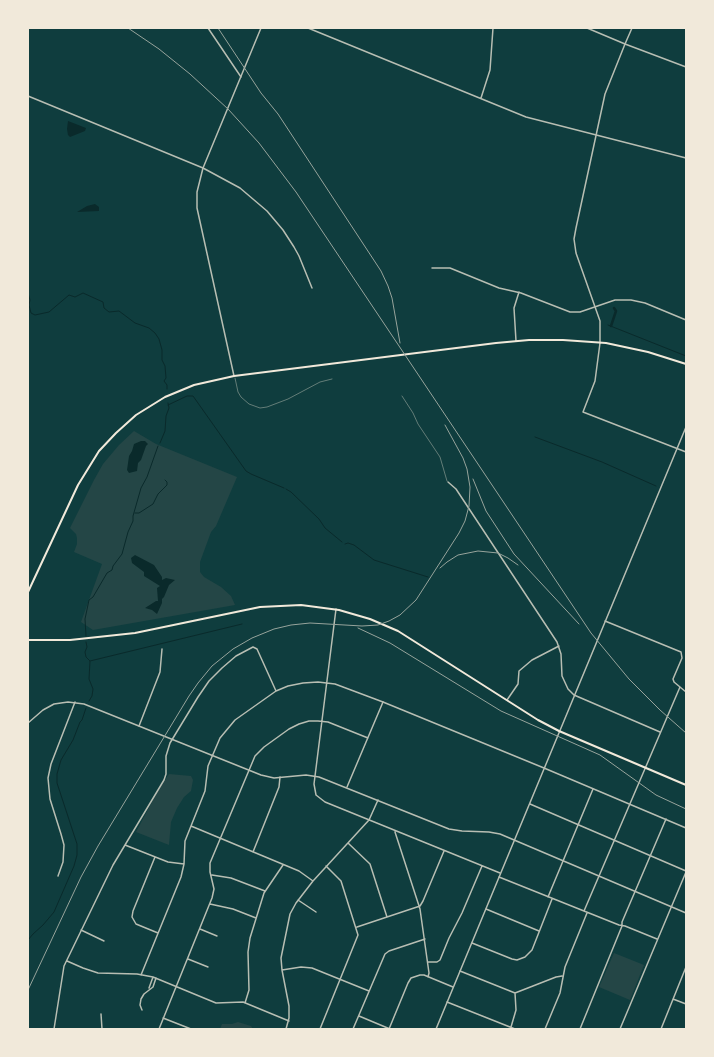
<!DOCTYPE html>
<html>
<head>
<meta charset="utf-8">
<style>
	body { margin:0 }
	#map { position:relative; width:714px; height:1057px; overflow:hidden; background:#0f3d3e; font-family:"Asap Condensed",sans-serif }
	canvas { display:block }
	.frame { position:absolute; inset:0; border:29px solid #f1e9da; pointer-events:none }
</style>
</head>
<body>
<div id="map">
<canvas width="714" height="1057"></canvas>
<div class="frame"></div>
</div>
<script>
const g = document.querySelector('canvas').getContext('2d');
g.lineJoin = 'round';
function fillPath(path, color) { g.fillStyle = color; g.fill(path, 'evenodd'); }
const shape = rows => new Path2D(rows.map(r => 'M' + r).join(''));
function stroke(path, color, width, dash) { g.strokeStyle = color; g.lineWidth = width; g.lineCap = dash ? 'butt' : 'round'; g.setLineDash(dash || []); g.stroke(path); }
fillPath(shape([
	[134,431,156,444,237,477,216,526,211,532,200,562,200,572,204,577,221,587,231,596,235,605,93,630,81,622,102,564,74,552,77,544,77,538,76,534,70,528,94,480,103,464,119,445],
	[169,774,191,776,193,780,191,791,184,797,177,808,171,822,169,845,136,832,160,787],
	[614,953,644,965,630,1000,599,987],
	[238,1022,251,1026,253,1029,220,1029,222,1024,232,1024]
]), '#244646');
fillPath(shape([
	[68,121,86,128,85,131,70,137,68,135,67,129],
	[95,204,99,207,99,211,77,212,87,206],
	[141,441,145,441,148,444,146,446,141,460,138,463,137,471,129,473,127,470,129,456,132,451,134,444],
	[135,555,154,565,162,577,162,580,166,578,175,580,169,585,164,597,162,599,162,603,157,614,152,610,145,608,156,601,158,601,157,588,160,586,144,576,144,572,132,563,131,558]
]), '#0a2a2b');
stroke(shape([
	[28,293,30,300,29,305,31,313,35,315,49,312,69,295,75,297,83,293,103,302,104,308,109,312,119,311,135,323,149,328,155,333,159,339,162,350,162,360,165,366,166,378,164,381,167,385,167,389],
	[608,325,686,356],
	[168,405,187,396,193,396,246,471,251,474,284,488],
	[535,437,602,462,656,486],
	[160,443,165,431,166,416,169,408,168,403],
	[286,489,291,492,319,519,325,528,342,542],
	[135,513,139,513,153,504,158,494,167,485,167,482,165,480],
	[345,544,348,543,354,545,374,560,428,577],
	[86,636,85,619,89,600,93,597,107,573,112,570,113,566,122,554,128,532,133,521,133,516,141,488,147,477,158,446],
	[86,642,87,647,85,652,86,657,90,661,89,679,93,689,92,696,89,701],
	[90,661,242,624],
	[28,940,33,934,43,925,54,912,74,866,77,855,77,844,57,783,57,774,61,760,73,740,80,722,82,720,86,708]
]), '#0a2a2b', 1);
stroke(shape([
	[611,326,616,311,614,308]
]), '#0a2a2b', 2.5);
stroke(shape([
	[235,378,238,392,241,397,249,404,260,408,267,407,288,399,320,382,332,379],
	[402,396,413,413,418,424,440,457,447,481]
]), '#b8beb3', 0.5);
stroke(shape([
	[208,28,241,77],
	[308,28,526,117,686,158],
	[587,28,625,44,632,28],
	[481,98,490,70,493,28],
	[203,168,240,188,267,211,283,230,294,247,299,256,312,288],
	[432,268,450,268,499,288,521,293,570,312,580,312,615,300,631,300,645,303,686,320],
	[516,341,514,308,519,292],
	[600,343,595,381,583,412,686,452],
	[448,482,456,489,557,642,561,654,562,676,568,689,574,695,581,698,660,732],
	[336,609,314,784,316,795,325,802,500,873],
	[605,621,681,652,682,658,673,679,674,682,686,692],
	[507,700,518,684,519,671,532,660,559,646],
	[139,726,160,672,162,649],
	[530,804,686,871],
	[191,826,299,871,313,881],
	[395,832,420,909,429,973,428,977],
	[348,843,370,864,387,917],
	[125,845,168,862,184,864],
	[253,852,279,787,280,777],
	[155,857,133,911,132,917,136,924,158,933],
	[212,875,231,878,265,891],
	[58,876,63,862,64,845,61,834,50,799,48,778,51,764,75,702],
	[499,877,619,925,625,926,657,939],
	[548,897,593,789],
	[298,900,316,912],
	[210,904,233,909,256,918],
	[420,906,423,901,444,851],
	[486,909,539,931],
	[584,911,680,687],
	[357,927,420,906],
	[200,929,217,936],
	[81,930,104,941],
	[472,943,512,959,517,960,525,957,532,950,552,899],
	[188,959,208,967],
	[67,961,83,968,98,973,137,974,153,977,216,1003,243,1002,289,1021],
	[428,962,437,962,440,960,449,938,462,913,482,866],
	[282,970,301,967,312,968,369,991],
	[460,971,515,993,556,977,562,976],
	[141,975,181,877,184,864,185,841,205,791,208,766,220,738,235,720,276,691,288,686,303,683,318,682,335,684,383,702,347,787],
	[149,988,153,977],
	[673,999,686,1004],
	[447,1002,515,1029],
	[245,1003,249,990,248,952,250,938,264,893,283,865],
	[142,1010,140,1005,141,999,144,994,153,987,156,978],
	[101,1014,102,1029],
	[359,1016,390,1029],
	[163,1018,191,1029],
	[511,1027,516,1010,515,993],
	[54,1029,64,966,113,865,164,780,166,774,166,756,170,743,198,697,209,681,222,668,236,656,253,647,257,649,276,691],
	[159,1029,212,898,214,889,210,872,210,863,255,756,264,747,289,729,299,724,309,721,318,721,328,722,368,738],
	[286,1029,289,1018,289,1006,282,970,281,958,290,914,296,903,313,881,369,820,378,800],
	[320,1029,358,935,341,881,326,866],
	[353,1029,385,954,389,951,425,939],
	[389,1029,408,983,411,978,420,975,424,975,453,987],
	[545,1029,560,993,565,967,587,913],
	[580,1029,622,926,622,922,666,819],
	[620,1029,686,872],
	[661,1029,686,967]
]), '#b8beb3', 1.5);
stroke(shape([
	[28,96,203,168],
	[600,343,600,321,576,253,574,239,576,228,605,94,625,44,686,67],
	[234,376,197,208,197,192,203,168,261,28],
	[383,702,544,768,686,828],
	[28,723,43,710,54,704,68,702,84,704,261,775,274,778,306,775,319,777,449,829,462,831,489,832,500,834,686,913],
	[436,1029,686,427]
]), '#b8beb3', 1.5);
stroke(shape([
	[28,592,78,485,99,451,116,433,136,415,165,397,194,385,234,376,496,343,529,340,563,340,606,343,648,352,686,364],
	[28,640,70,640,135,633,260,607,301,605,339,610,370,619,398,631,538,720,559,731,686,785]
]), '#f1e9da', 2);
stroke(shape([
	[128,28,159,49,190,74,228,109,259,143,296,192,591,633,629,679,660,710,686,733],
	[218,28,261,93,278,114,381,271,388,286,392,298,400,343],
	[473,479,486,511,514,554,579,624],
	[440,568,447,562,458,555,478,551,498,553,508,558,518,565],
	[358,628,390,643,501,711,600,755,656,795,686,809],
	[28,990,81,877,98,846,189,696,198,683,212,666,233,649,252,638,274,629,291,625,310,623,362,626,378,625,389,621,400,615,416,600,459,533,465,521,469,506,470,487,467,469,463,458,445,425]
]), '#97a49c', 1);
</script>
</body>
</html>
